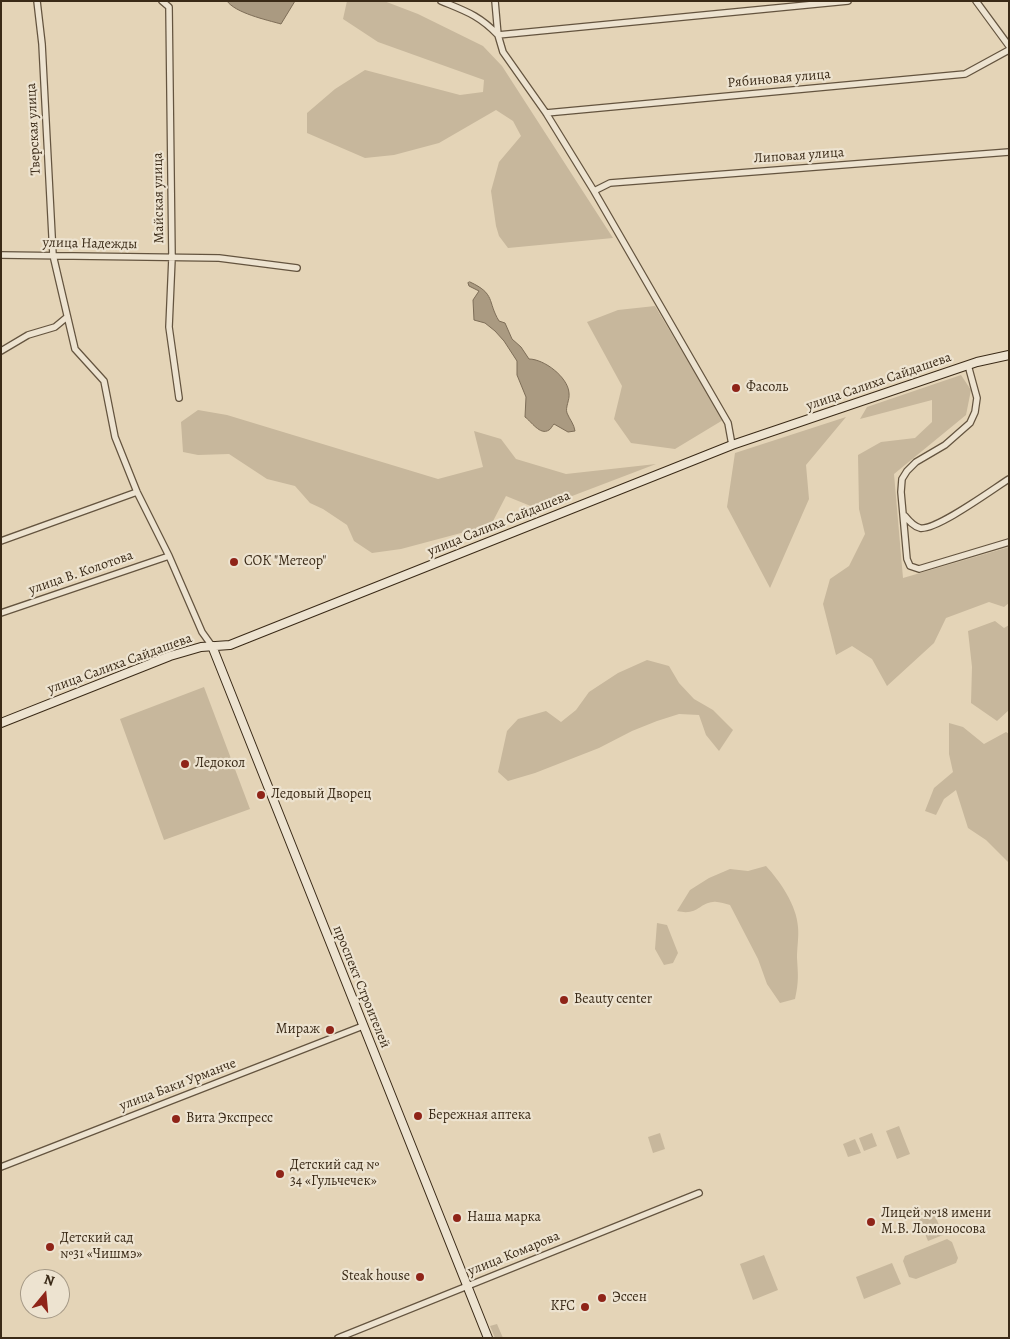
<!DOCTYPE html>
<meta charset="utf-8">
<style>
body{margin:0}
#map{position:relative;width:1010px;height:1339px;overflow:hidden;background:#e4d4b7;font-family:Alegreya,serif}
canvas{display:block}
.frame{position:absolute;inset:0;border:2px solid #3a2a17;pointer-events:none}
.north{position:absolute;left:20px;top:1269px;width:50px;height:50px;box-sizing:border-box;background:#ede3d0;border:1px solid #a59986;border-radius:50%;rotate:17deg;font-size:14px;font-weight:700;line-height:20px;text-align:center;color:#3a2a17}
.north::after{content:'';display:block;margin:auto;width:18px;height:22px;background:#8f2418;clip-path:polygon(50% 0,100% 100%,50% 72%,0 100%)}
</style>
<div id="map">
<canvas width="1010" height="1339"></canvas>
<div class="frame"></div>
<div class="north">N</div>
</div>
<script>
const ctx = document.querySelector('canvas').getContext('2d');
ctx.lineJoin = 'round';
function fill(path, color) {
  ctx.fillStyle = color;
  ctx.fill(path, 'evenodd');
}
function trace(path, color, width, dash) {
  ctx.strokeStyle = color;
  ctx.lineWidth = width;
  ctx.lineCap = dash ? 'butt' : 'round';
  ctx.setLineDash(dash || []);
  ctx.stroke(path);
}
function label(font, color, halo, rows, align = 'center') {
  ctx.font = font + ' Alegreya,serif';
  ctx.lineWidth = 4.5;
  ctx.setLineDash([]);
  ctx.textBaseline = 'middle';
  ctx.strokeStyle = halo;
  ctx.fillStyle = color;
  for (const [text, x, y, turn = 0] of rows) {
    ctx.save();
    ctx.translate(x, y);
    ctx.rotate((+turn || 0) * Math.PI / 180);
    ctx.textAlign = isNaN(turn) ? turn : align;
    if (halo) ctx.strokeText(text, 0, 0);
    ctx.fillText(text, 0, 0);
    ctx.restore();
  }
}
fill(new Path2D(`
 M347,1H384L418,14L483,46L502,66L613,238L508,248L499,236L496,226L491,191L499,162L521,136L513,121L496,110L439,143L394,155L365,158L307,133V113L335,89L365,70L460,95L483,92L484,80L378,42L343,19Z
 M655,306L723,420L675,449L631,443L614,419L622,386L587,322L618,310Z
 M961,375L971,390L966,415L894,474L903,578L1009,547V603L1004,607L989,602L946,618L934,643L887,686L872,659L852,646L836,655L823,604L830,579L849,566L865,534L859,509L858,455L881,442L915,438L932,422V400L860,419L867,407Z
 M198,410L227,415L438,479L483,467L474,431L501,439L516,459L566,474L656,464L538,509L506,496L491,525L401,549L372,553L354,541L347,525L323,509L310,503L295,486L267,479L229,454L198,455L183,452L181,422Z
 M846,417L806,465L809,499L770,588L727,507L735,453Z
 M995,621L1004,628L1009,625V710L997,721L971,703L972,667L968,631Z
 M647,660L669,666L679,683L694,699L713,710L733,730L719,751L706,735L699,715L679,714L657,721L632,731L599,748L535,773L508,781L498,772L507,731L518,719L546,711L561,722L576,710L589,692L618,673Z
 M204,687L250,809L164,840L120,719Z
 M949,723L963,727L984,744L1006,732L1009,734V870V863L986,840L968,828L956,790L944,799L936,815L925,811L934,788L953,772L949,754Z
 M766,866C780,881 797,906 798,927C799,937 797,947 797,958C798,975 799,981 795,999L780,1003L767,984L758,959L730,905C725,904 718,901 713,902C699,903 698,916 677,911L690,890L709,878L730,869L748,871Z
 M657,923L667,925L678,953L673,963L664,965L655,949Z
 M899,1126L910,1154L897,1159L886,1131Z
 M660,1133L665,1149L653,1153L648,1137Z
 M872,1133L877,1146L864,1151L859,1138Z
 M855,1139L861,1153L848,1157L843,1144Z
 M932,1208L943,1235L928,1241L917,1214Z
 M947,1239L952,1242L958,1258L956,1263L916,1279L909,1277L903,1261L905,1256Z
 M764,1255L778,1290L753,1300L740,1264Z
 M892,1263L901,1284L864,1299L856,1277Z
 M497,1324L503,1338H495L490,1326Z`), '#c7b79c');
const water = new Path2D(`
 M227,1H295L281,24C267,20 235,13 227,1Z
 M470,282C496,294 487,301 499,321L505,323L512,339L521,347L529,359C544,359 568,377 569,393C570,400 565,407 567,413C570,420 574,424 575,431L568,432L554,424C552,426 551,429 549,430C540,436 531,421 525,417L526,397L517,375V361L504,341L495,331L485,323L474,320L473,300L479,291L469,286L468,283Z`);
fill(water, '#aa9a81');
trace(water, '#7d6d57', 1);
const street = new Path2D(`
 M37,1L42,44L53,255L75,349L104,381L115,437L137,492L169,556L202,632L212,646
 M162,1L169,7L172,258L169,327L179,398
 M441,1C465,11 479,15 498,35L848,1
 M495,1L498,35L503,52L546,113L594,191L728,423L732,445
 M976,1L1009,46
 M546,113L965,74L1009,50
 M594,191L610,183L1009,152
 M1,255L219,258L297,268
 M1,351L28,335L55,327L67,317
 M968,365L977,398L975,412L970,423L945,445L916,462L907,471L902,479L901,492L907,559L910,566L919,569L1009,542
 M905,516C909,521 913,526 920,528C936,531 993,489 1009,479
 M1,541L137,492
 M1,613L169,556
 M1,1167L363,1026
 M338,1338L699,1193`);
const secondary = new Path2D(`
 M212,646L488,1338
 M1,723L170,656L201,647L230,645L732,445L977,362L1009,355`);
trace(street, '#64543f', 8);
trace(secondary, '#3a2a17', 10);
trace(street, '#ede3d0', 5.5);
trace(secondary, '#ede3d0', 8);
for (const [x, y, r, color] of [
 [736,388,5,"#8f2418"],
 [234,562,5,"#8f2418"],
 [185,764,5,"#8f2418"],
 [261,795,5,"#8f2418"],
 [564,1000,5,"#8f2418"],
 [330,1030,5,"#8f2418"],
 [418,1116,5,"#8f2418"],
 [176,1119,5,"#8f2418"],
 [280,1174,5,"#8f2418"],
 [457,1218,5,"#8f2418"],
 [871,1222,5,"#8f2418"],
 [50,1247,5,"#8f2418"],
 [420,1277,5,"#8f2418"],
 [602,1298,5,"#8f2418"],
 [585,1307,5,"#8f2418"]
]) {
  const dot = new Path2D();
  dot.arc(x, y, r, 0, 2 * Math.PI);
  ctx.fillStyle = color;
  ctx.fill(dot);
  trace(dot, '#ede3d0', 2);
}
label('14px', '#3a2a17', '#ede3d0', [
 ["Рябиновая улица",779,79,-5],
 ["Тверская улица",34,129,-93],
 ["Липовая улица",799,156,-4],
 ["Майская улица",159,198,-91],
 ["улица Надежды",90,244,1],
 ["улица Салиха Сайдашева",879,382,-19],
 ["улица Салиха Сайдашева",499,524,-22],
 ["улица В. Колотова",81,573,-19],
 ["улица Салиха Сайдашева",120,664,-20],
 ["проспект Строителей",361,987,68],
 ["улица Баки Урманче",178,1085,-21],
 ["улица Комарова",514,1254,-22]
]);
label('14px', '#3a2a17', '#ede3d0', [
 ["Фасоль",746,388],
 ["СОК \"Метеор\"",244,562],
 ["Ледокол",195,764],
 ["Ледовый Дворец",271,795],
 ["Beauty center",574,1000],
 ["Мираж",320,1030,"right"],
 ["Бережная аптека",428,1116],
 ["Вита Экспресс",186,1119],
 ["Детский сад №",290,1166],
 ["34 «Гульчечек»",290,1182],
 ["Лицей №18 имени",881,1214],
 ["М.В. Ломоносова",881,1230],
 ["Наша марка",467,1218],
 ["Детский сад",60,1239],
 ["№31 «Чишмэ»",60,1255],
 ["Steak house",410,1277,"right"],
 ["Эссен",612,1298],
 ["KFC",575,1307,"right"]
], 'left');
</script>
